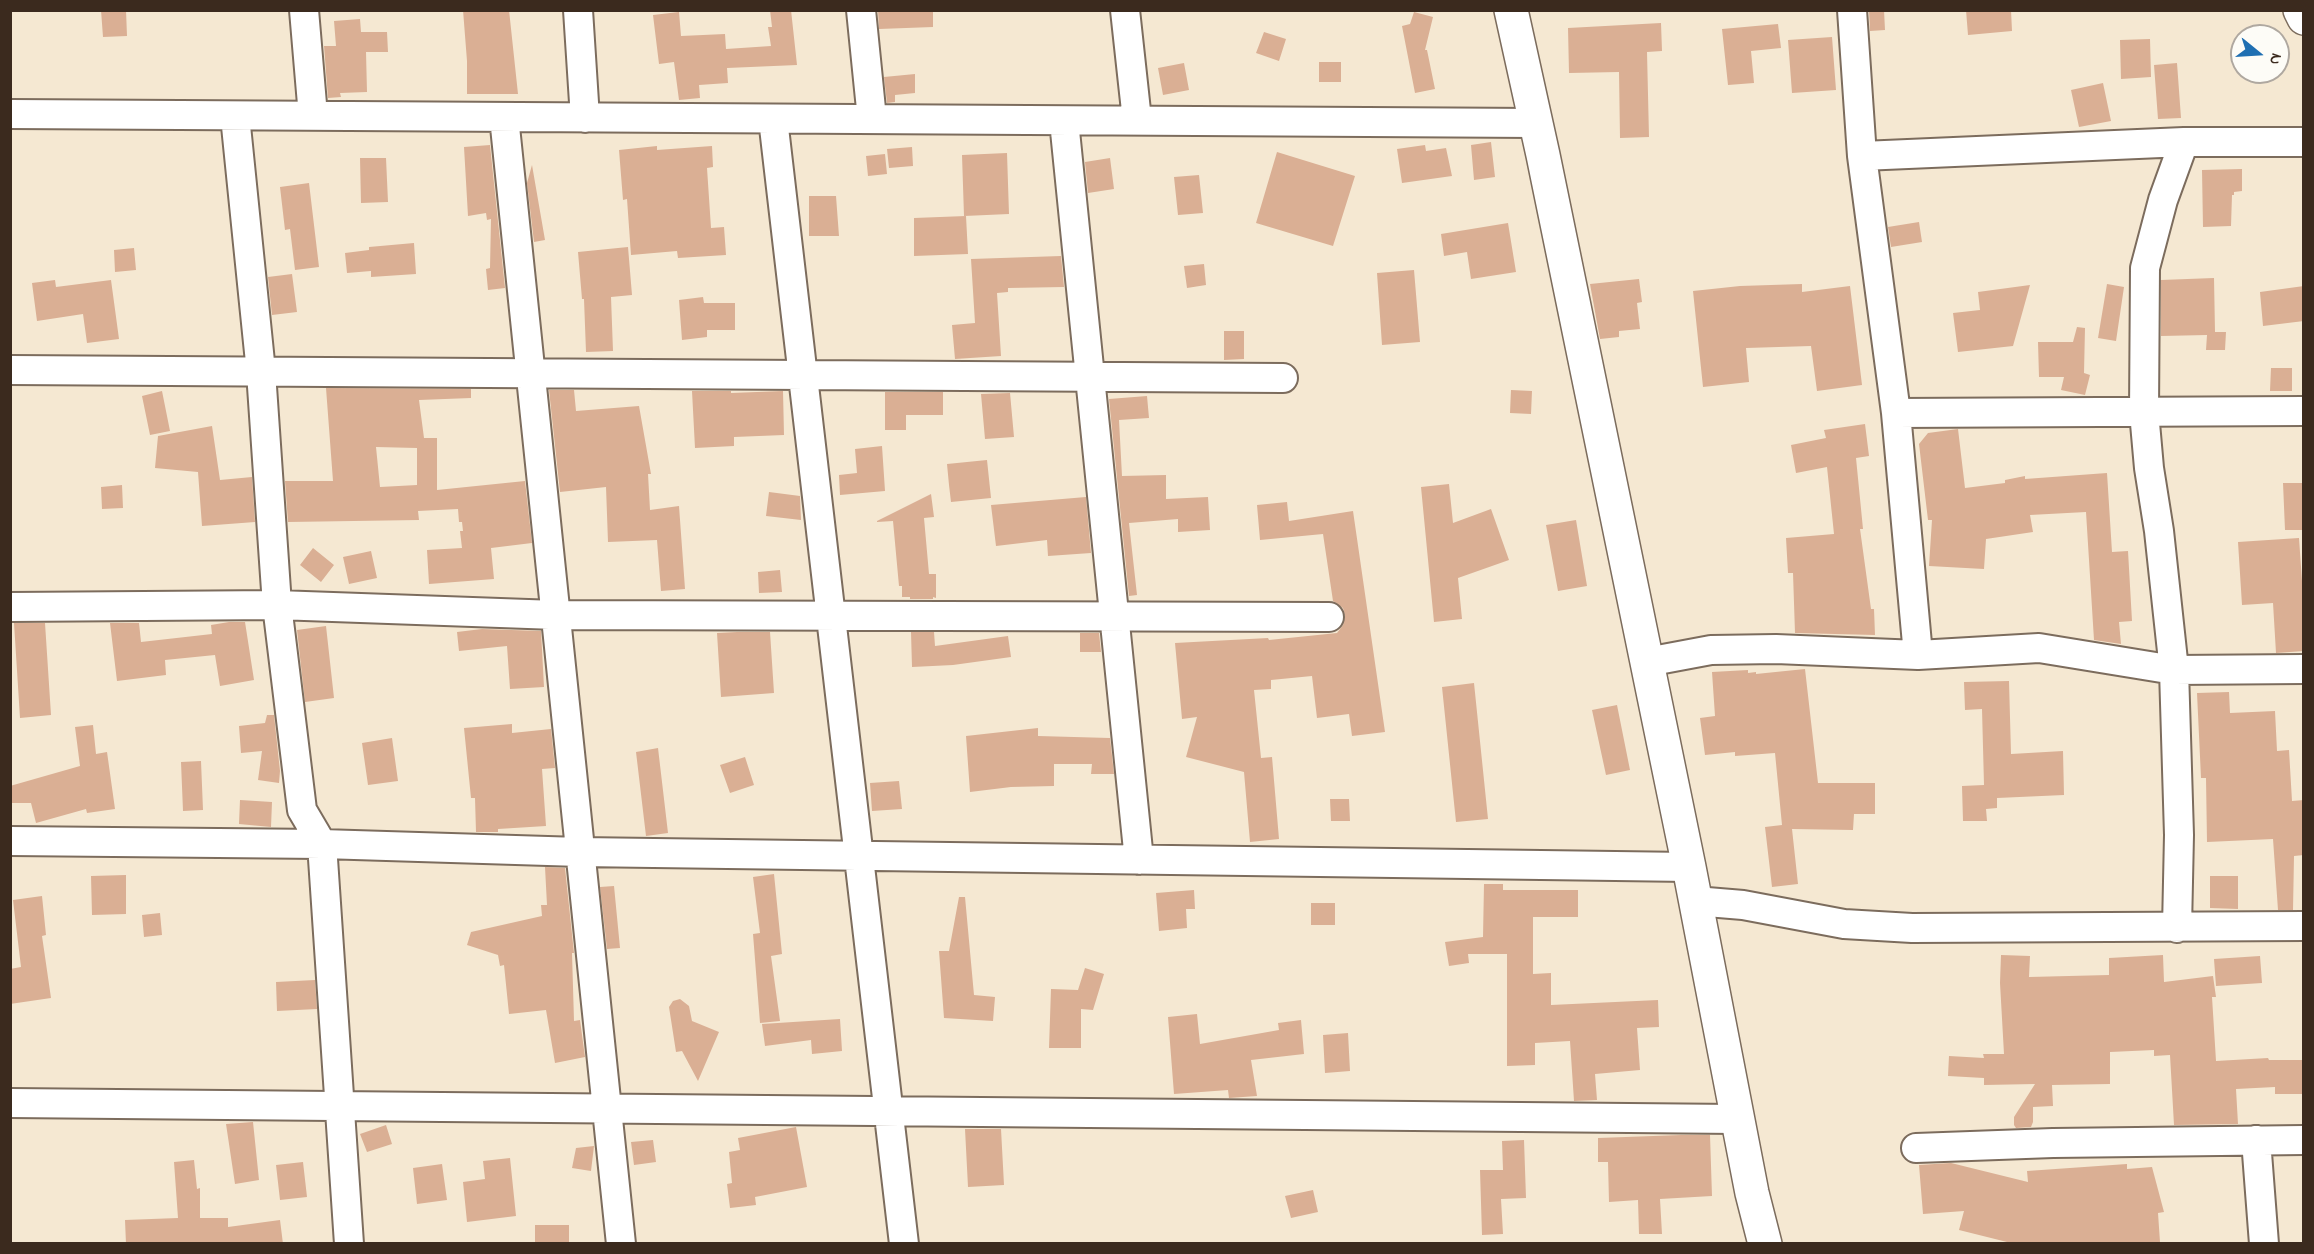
<!DOCTYPE html>
<style>
body{margin:0}
#map{position:relative;width:2314px;height:1254px;overflow:hidden;background:#f5e8d2;font-family:"Indie Flower",sans-serif}
canvas{display:block}
.frame{position:absolute;inset:0;border:12px solid #3b2a1e;pointer-events:none}
.north{position:absolute;left:2230px;top:24px;width:60px;height:60px;box-sizing:border-box;background:#fdfcf7;border:2px solid #afa8a0;border-radius:50%;rotate:108deg;font-size:16px;font-weight:700;line-height:24px;text-align:center;color:#3b2a1e}
.north::after{content:'';display:block;margin:auto;width:21px;height:27px;background:#1f6fb2;clip-path:polygon(50% 0,100% 100%,50% 72%,0 100%)}
</style>
<div id="map">
<canvas width="2314" height="1254"></canvas>
<div class="frame"></div>
<div class="north">N</div>
</div>
<script>
const ctx = document.querySelector('canvas').getContext('2d');
ctx.lineJoin = 'round';
function fill(path, color) {
  ctx.fillStyle = color;
  ctx.fill(path, 'evenodd');
}
function trace(path, color, width, dash) {
  ctx.strokeStyle = color;
  ctx.lineWidth = width;
  ctx.lineCap = dash ? 'butt' : 'round';
  ctx.setLineDash(dash || []);
  ctx.stroke(path);
}
fill(new Path2D(`
 M101,10H126L127,36L103,37Z
 M463,10H509L518,94H467V61Z
 M770,10H791L797,65L727,68L728,83L699,85L700,98L679,100L674,62L659,64L653,15L679,12L681,36L725,34L726,49L771,46L768,27H772Z
 M878,10H933V27L879,29Z
 M1869,10H1884L1885,30L1870,31Z
 M1966,10H2011L2012,31L1968,35Z
 M1414,12L1433,17L1425,50H1427L1435,89L1415,93L1402,26L1410,24Z
 M360,19L361,32H387L388,52H366L367,92L340,93L341,97L328,98L324,46H336L334,21Z
 M1661,23L1662,51L1647,52L1649,137L1620,138L1619,72L1569,73L1568,28Z
 M1778,24L1781,48L1751,51L1754,83L1728,85L1722,29Z
 M1264,32L1286,39L1279,61L1256,53Z
 M1832,37L1836,90L1792,93L1788,40Z
 M2150,39L2151,77L2121,79L2120,40Z
 M1319,62H1341V82H1319Z
 M1184,63L1189,90L1163,95L1158,68Z
 M2177,63L2181,118L2158,119L2154,65Z
 M915,74V93L895,95V102L887,103L884,77Z
 M2103,83L2111,121L2079,127L2071,90Z
 M1491,142L1495,177L1474,180L1471,145Z
 M490,145L505,288L488,290L486,269L490,268L491,219L487,220L486,213L468,216L464,147Z
 M1425,145L1426,151L1446,148L1452,176L1402,183L1397,149Z
 M657,146V150L712,146L713,167L707,168L711,228L724,227L726,255L678,258L677,251L631,255L627,199L623,200L619,150Z
 M912,147L913,166L889,168L887,149Z
 M1277,152L1355,176L1333,246L1256,223Z
 M1007,153L1009,214L964,216L962,155Z
 M885,154L887,174L868,176L866,156Z
 M360,158H386L388,202L361,203Z
 M1110,158L1114,189L1088,193L1085,162Z
 M532,165L545,240L534,242L527,183Z
 M2242,169V191L2234,192V195H2232L2231,226L2203,227L2202,170Z
 M1199,175L1203,213L1178,215L1174,177Z
 M309,183L319,267L295,270L290,229L285,230L280,187Z
 M809,196H836L839,236H809Z
 M966,216L968,254L914,256V218Z
 M1919,222L1922,242L1891,247L1888,227Z
 M1508,223L1516,272L1471,279L1467,252L1444,256L1441,234Z
 M414,243L416,274L371,277V271L347,273L345,253L369,250V247Z
 M628,247L632,295L611,297L613,351L586,352L584,299H582L578,252Z
 M134,248L136,270L115,272L114,250Z
 M1061,256L1064,287L1008,288V292L997,293L1001,356L955,359L952,325L975,323L971,259Z
 M1204,264L1206,285L1187,288L1184,266Z
 M1414,270L1420,342L1382,345L1377,273Z
 M292,274L297,312L272,315L268,277Z
 M2214,278L2215,332H2226L2225,350H2206L2207,335L2161,336V280Z
 M1639,279L1642,302L1637,303L1640,329L1619,331V337L1600,339L1590,284Z
 M55,280L56,287L111,280L119,339L87,343L83,314L37,321L32,283Z
 M1802,284V292L1850,286L1862,385L1817,391L1811,346L1746,348L1749,382L1703,387L1693,291L1740,286Z
 M2107,284L2124,287L2116,341L2098,338Z
 M2030,285L2013,346L1958,352L1953,313L1980,310L1978,292Z
 M2304,286V321L2263,326L2260,292Z
 M703,297L704,303H735V330H707V337L682,340L679,300Z
 M2077,327L2085,328L2084,373L2090,375L2085,395L2061,390L2064,377H2039L2038,342H2073Z
 M1224,331H1244V359L1224,360Z
 M2271,368H2292V391H2270Z
 M326,388L471,389V398L419,400L424,438H437V490L525,481L532,543L491,548L494,579L429,584L427,550L462,548L460,531H463L462,522H459L458,509L418,511L419,520L288,522L285,481H333ZM376,447L417,448V485L380,487Z
 M549,390H574L576,411L639,406L651,474H648L650,510L679,506L685,589L661,591L657,540L608,542L606,487L560,492Z
 M1511,390L1532,391L1531,414L1510,413Z
 M162,391L170,431L150,435L142,396Z
 M692,391H731V393L783,391L784,435L734,437V446L695,448Z
 M885,392H943V415H906V430H885Z
 M1010,393L1014,437L985,439L981,394Z
 M1147,396L1149,418L1119,420L1122,476L1166,475V499L1208,497L1210,530L1178,532V519L1129,523L1137,595L1129,596L1109,399Z
 M1865,424L1869,456L1856,458L1863,529H1860L1871,609H1874L1875,635L1795,633L1793,573H1788L1786,538L1834,534L1827,467L1796,473L1791,445L1826,438L1824,430Z
 M212,426L220,480L252,477L255,522L202,526L198,472L155,468L158,436Z
 M1958,429L1965,488L2005,483V480L2025,476V479L2107,473L2112,552L2128,551L2132,621L2119,622L2121,644L2094,640L2086,512L2030,515L2033,532L1986,539L1984,569L1929,566L1932,520H1928L1919,444L1928,433Z
 M882,446L885,491L840,495L839,475L857,473L855,449Z
 M987,460L991,498L951,502L949,485L951,484L949,485L947,464Z
 M2283,483H2304V530H2285Z
 M1449,484L1453,523L1491,509L1509,560L1458,578L1462,619L1434,622L1421,487Z
 M122,485L123,508L102,509L101,487Z
 M769,492L800,496L801,520L766,516Z
 M931,494L934,517L924,518L929,574H936V598L933,597V599H910V597H902V586H899L893,521L877,522V521Z
 M1086,497L1091,553L1048,556L1047,540L996,546L991,505Z
 M1287,502L1289,521L1353,511L1385,732L1352,736L1349,714L1317,718L1312,676L1271,680V689L1254,690L1261,758L1272,757L1279,839L1250,842L1244,772L1186,757L1197,717L1182,719L1175,643L1268,638L1269,640L1337,633L1343,625L1345,616L1343,608L1333,601L1323,534L1260,540L1257,505Z
 M1576,520L1587,586L1558,591L1546,525Z
 M2299,538L2304,610V651L2276,653L2273,603L2242,605L2238,542Z
 M313,548L334,565L321,582L300,565Z
 M371,551L377,578L349,584L343,557Z
 M780,570L782,592L759,593L758,572Z
 M229,622H245L254,680L220,686L215,655L165,660L166,675L117,681L110,623H139L141,642L212,634L211,625Z
 M14,623H45L51,715L20,718Z
 M326,626L334,698L305,702L297,630Z
 M482,629L541,631L544,687L510,689L507,646L459,651L457,632Z
 M737,632H770L774,693L721,697L717,633Z
 M911,632H934L935,646L1008,636L1011,657L953,665L912,667Z
 M1080,633H1099L1101,652H1080Z
 M1805,669L1818,783H1875V814H1854L1853,830L1792,829L1798,884L1772,887L1765,827L1782,825L1775,753L1735,756V752L1705,755L1700,718L1715,716L1712,672L1748,670V673L1756,672V674Z
 M2009,681L2011,754L2063,751L2064,795L1997,798V808L1986,809L1987,821H1963L1962,786L1984,785L1982,709L1965,710L1964,682Z
 M1474,683L1488,819L1456,822L1442,687Z
 M2229,692L2230,713L2275,711L2277,751L2289,750L2292,801L2304,800V855L2294,856L2293,910H2278L2273,839L2207,842L2206,778H2201L2197,693Z
 M1617,705L1630,770L1606,775L1592,710Z
 M267,715H274L280,771L279,783L258,780L262,751L241,753L239,726L265,723Z
 M512,724V733L551,729L555,768L542,769L546,826L498,829V832H476L475,798H471L464,728Z
 M93,725L96,754L107,752L115,809L87,813L86,809L36,823L31,803H10V786L80,766L75,727Z
 M1038,728V736L1110,738L1114,774H1091L1092,764H1054V786L1011,787L970,792L966,736Z
 M392,738L398,781L368,785L362,743Z
 M658,748L668,833L646,836L636,752Z
 M745,757L754,785L730,793L720,765Z
 M201,761L203,810L183,811L181,762Z
 M899,781L902,809L872,811L870,783Z
 M1330,799H1349L1350,821H1331Z
 M240,800L272,802L271,827L239,824Z
 M545,867L565,868L574,953H572L574,1021L580,1020L585,1057L555,1063L546,1010L509,1014L504,965L500,966L498,955L467,945L471,932L542,916L541,905H547Z
 M774,874L782,954L771,956L780,1021L760,1023L753,934L760,933L753,877Z
 M126,875V914L92,915L91,876Z
 M2210,876H2238V909L2210,908Z
 M1484,884H1503V890H1578V917H1533V974L1551,973V1005L1658,1000L1659,1027L1637,1028L1640,1070L1595,1074L1597,1100L1574,1101L1570,1041L1535,1043V1065L1507,1066V954H1468L1469,963L1449,966L1445,942L1483,937Z
 M614,886L620,948L607,949L600,887Z
 M1194,890L1195,909H1186L1187,928L1159,931L1156,893Z
 M42,896L46,935L42,936L51,998L10,1004V969L21,967L13,900Z
 M959,897H965L974,995L995,997L993,1021L944,1018L939,951H949Z
 M1311,903H1335V925H1311Z
 M160,913L162,935L144,937L142,915Z
 M2001,955L2030,956L2029,977L2109,975V958L2163,955L2164,982L2213,976L2216,997H2212L2216,1061L2268,1058L2269,1060H2304V1094H2275V1087L2236,1089L2238,1124L2174,1125L2170,1055L2154,1056V1050L2110,1052V1084L2052,1085L2053,1106L2033,1107V1122L2031,1127L2016,1128L2014,1125V1117L2035,1084L1984,1085V1078L1948,1076L1949,1056L1984,1058L1983,1054H2004L2000,983Z
 M2260,956L2262,983L2216,986L2214,959Z
 M1085,968L1104,974L1093,1010L1081,1009V1048H1049L1051,989L1078,990Z
 M315,980L317,1009L277,1011L276,982Z
 M680,999L689,1006L692,1021L719,1032L698,1081L682,1051L676,1052L669,1007L673,1001Z
 M1197,1014L1200,1044L1279,1030L1278,1023L1301,1020L1304,1054L1251,1060L1257,1096L1229,1098L1228,1090L1174,1094L1168,1017Z
 M840,1019L842,1051L812,1054L811,1040L765,1046L762,1024Z
 M1348,1033L1350,1071L1325,1073L1323,1035Z
 M253,1122L259,1180L235,1184L226,1124Z
 M386,1125L392,1144L367,1152L360,1134Z
 M796,1127L807,1187L755,1197L756,1205L730,1208L727,1184L732,1183L729,1152L740,1150L738,1138Z
 M965,1129H1001L1004,1185L968,1187Z
 M1681,1135H1710L1712,1196L1660,1199L1662,1234H1639L1638,1200L1609,1202L1608,1162H1598V1138Z
 M653,1140L656,1162L634,1165L631,1142Z
 M1524,1140L1526,1198L1501,1199L1503,1234L1482,1235L1480,1170H1503L1502,1141Z
 M594,1146L591,1171L572,1168L576,1148Z
 M510,1158L516,1216L467,1222L463,1182L485,1179L483,1161Z
 M194,1160L197,1189L200,1188V1218H228V1227L280,1220L283,1244H126L125,1220L178,1218L174,1162Z
 M303,1162L307,1197L280,1200L276,1165Z
 M1951,1163L2028,1182L2027,1171L2127,1164V1169L2152,1167L2164,1212L2158,1213L2160,1242L2015,1244L1959,1230L1964,1211L1923,1214L1919,1165Z
 M442,1164L447,1200L417,1204L413,1168Z
 M1313,1190L1318,1212L1291,1218L1285,1196Z
 M535,1225H569V1244H535Z`), '#daaf94');
const minor = new Path2D(`
 M304,10L313,116
 M578,10L585,118
 M861,10L872,119
 M1125,10L1137,120
 M1852,10L1862,156L1896,413L1918,655
 M10,114L1536,123
 M235,116L261,372L277,605L302,810L322,844L349,1244
 M504,117L621,1244
 M773,119L904,1244
 M1064,121L1139,860
 M1862,156L2184,142H2304
 M10,370L1283,378
 M1896,413L2304,411
 M10,607L277,605L556,615L1329,617
 M1647,662L1711,650L1776,649L1918,655L2039,648L2174,670L2304,669
 M10,841L322,844L580,852L1689,867
 M1695,901L1743,905L1844,924L1912,928L2304,926
 M2177,928L2179,835L2174,670L2159,531L2149,468L2144,412L2145,268L2163,200L2184,142
 M10,1103L1737,1119
 M2256,1140L2264,1244
 M1916,1148L2053,1143L2304,1140`);
const major = new Path2D(`
 M1511,10L1543,155L1689,867L1752,1193L1765,1244
 M2300,10L2304,18`);
trace(minor, '#7c6c5d', 32);
trace(major, '#7c6c5d', 36);
trace(minor, '#fff', 28);
trace(major, '#fff', 33);
</script>
